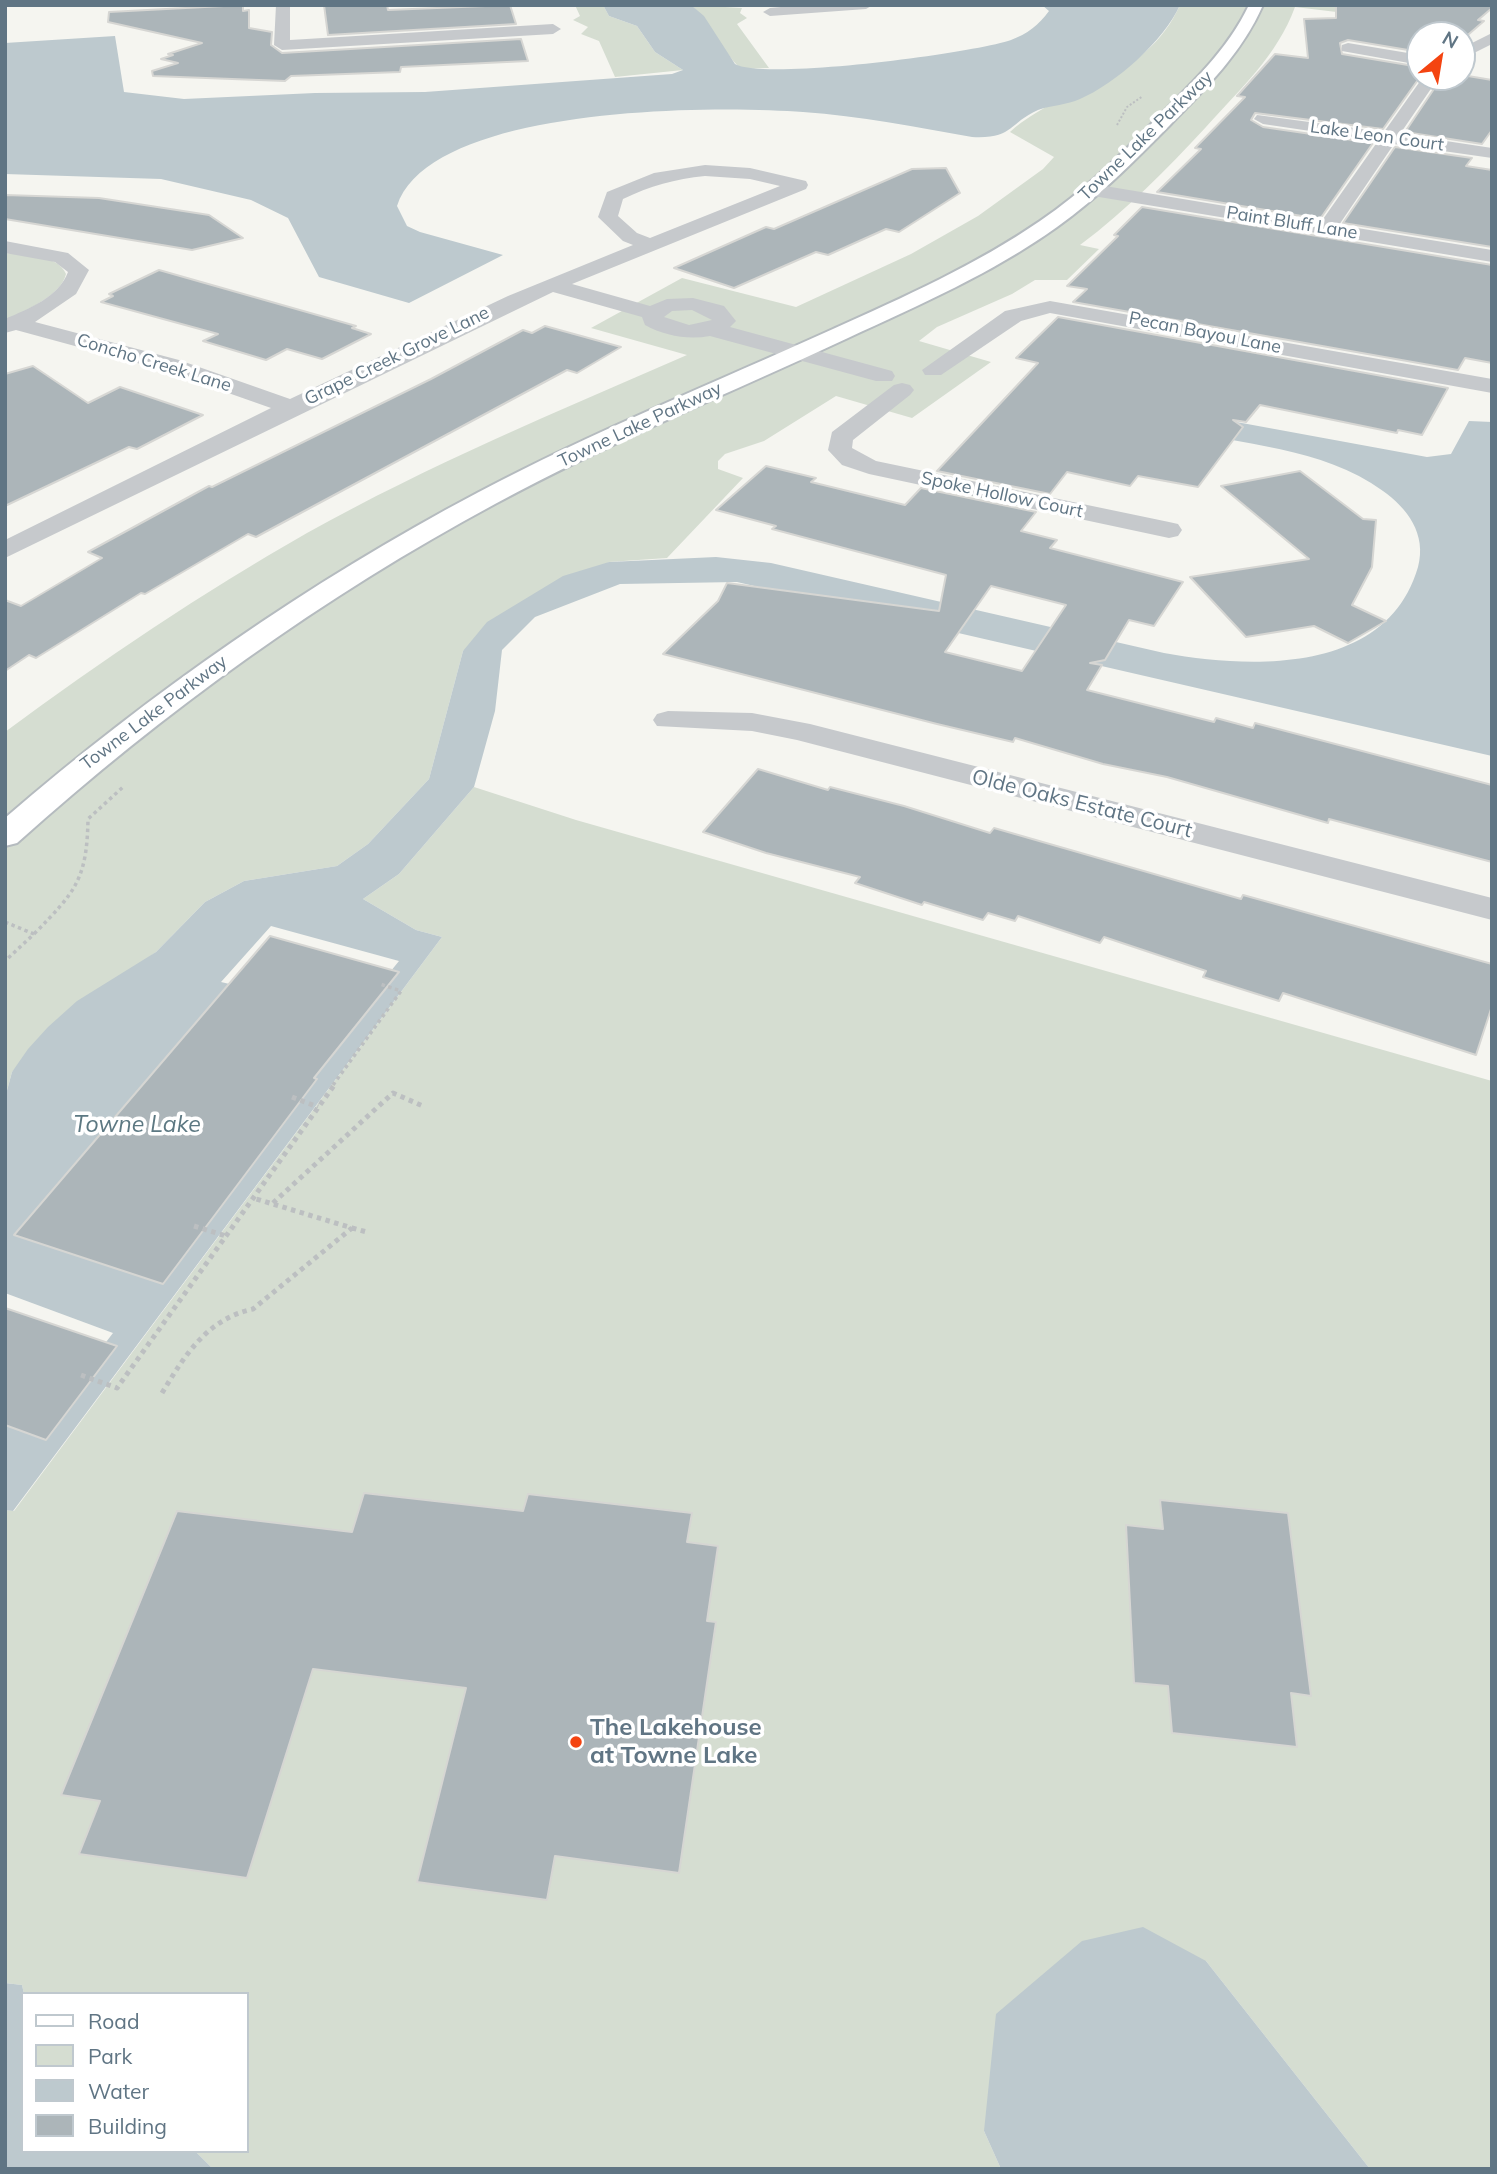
<!DOCTYPE html>
<style>
body{margin:0}
#map{position:relative;width:1497px;height:2174px;overflow:hidden;background:#f5f5f0;font-family:Mulish,sans-serif}
canvas{display:block}
.frame{position:absolute;inset:0;border:7px solid #607584;pointer-events:none}
.legend{position:absolute;left:21px;top:1992px;width:228px;height:161px;box-sizing:border-box;background:#fff;border:2px solid #bfc8ce;margin:0;padding:9px 12px;list-style:none;font-size:21px;color:#607584}
.legend li{display:flex;align-items:center;gap:14px;height:35px}
.legend b{width:35px;border:2px solid #bfc8ce}
.north{position:absolute;left:1406px;top:21px;width:70px;height:70px;box-sizing:border-box;background:#fff;border:2px solid #bfc8ce;border-radius:50%;rotate:30deg;font-size:19px;font-weight:700;line-height:28px;text-align:center;color:#607584}
.north::after{content:'';display:block;margin:auto;width:24px;height:32px;background:#f44411;clip-path:polygon(50% 0,100% 100%,50% 72%,0 100%)}
</style>
<div id="map">
<canvas width="1497" height="2174"></canvas>
<div class="frame"></div>
<ul class="legend">
<li><b style="height:9px;background:#fff"></b>Road</li>
<li><b style="height:19px;background:#d5ddd1"></b>Park</li>
<li><b style="height:19px;background:#bdc9ce"></b>Water</li>
<li><b style="height:19px;background:#acb5b9"></b>Building</li>
</ul>
<div class="north">N</div>
</div>
<script>
const ctx = document.querySelector('canvas').getContext('2d');
ctx.lineJoin = 'round';
function fill(path, color) {
  ctx.fillStyle = color;
  ctx.fill(path, 'evenodd');
}
function trace(path, color, width, dash) {
  ctx.strokeStyle = color;
  ctx.lineWidth = width;
  ctx.lineCap = dash ? 'butt' : 'round';
  ctx.setLineDash(dash || []);
  ctx.stroke(path);
}
function label(font, color, halo, rows, align = 'center') {
  ctx.font = font + ' Mulish,sans-serif';
  ctx.lineWidth = 7;
  ctx.setLineDash([]);
  ctx.textBaseline = 'middle';
  ctx.strokeStyle = halo;
  ctx.fillStyle = color;
  for (const [text, x, y, turn = 0] of rows) {
    ctx.save();
    ctx.translate(x, y);
    ctx.rotate((+turn || 0) * Math.PI / 180);
    ctx.textAlign = isNaN(turn) ? turn : align;
    if (halo) ctx.strokeText(text, 0, 0);
    ctx.fillText(text, 0, 0);
    ctx.restore();
  }
}
fill(new Path2D(`
 M575,5H603L609,16L637,26L655,52L683,70L615,77L599,41L581,34L588,27L573,20L580,16Z
 M691,5L742,8L740,13L747,18L737,24L769,68C760,68 749,70 740,67C731,63 706,18 691,5Z
 M1180,5H1403L1378,17L1295,7C1277,56 1240,89 1206,127C1166,170 1127,210 1080,245L1099,249L1067,280H1035L1012,294L937,327L919,341L991,362L912,418L836,396L764,441L725,454L718,461V469L743,478L667,558L609,562L463,651L429,779L368,844L337,866L244,881L205,902L156,952L123,976L12,1072L5,1098V732C102,660 202,593 307,533C429,465 558,411 687,355L591,328L682,278L796,307L911,254L978,216L1043,169L1054,157L1010,132C1065,83 1145,83 1180,5Z
 M5,253C23,255 58,254 66,274C61,296 24,311 5,321Z
 M474,787L576,820L1492,1081V2169H1370L1206,1961L984,2131L1001,2169H213L195,2151H247V1994H24L22,1985L5,1983V1510L14,1511L442,937L416,930L363,899L399,874Z`), '#d5ddd1');
fill(new Path2D(`
 M603,5H691L704,16L735,64C764,81 974,53 1011,40C1027,34 1039,25 1049,11L1042,5H1180C1164,41 1115,84 1080,99C1067,105 1052,105 1038,110C1007,124 1014,139 972,137C916,127 860,116 803,112C714,105 430,105 397,206L407,226L420,232L503,255L409,303L319,277L288,218L251,200L161,179L5,174V43L115,36L124,92L184,99L315,93L425,92L672,74L683,70L655,52L637,26L609,16Z
 M1024,383L1427,457L1451,454L1469,421L1492,422V756L737,582L620,584L535,617L502,650L495,711L474,787L399,874L363,899L416,930L442,937L13,1511L5,1510V1098L12,1072L28,1049L48,1027L77,1001L156,952L205,902L244,881L337,866L368,844L429,779L463,651L487,622L563,576L609,562L716,557L771,563L1164,653C1253,669 1387,674 1418,567C1427,534 1407,508 1383,491C1321,446 1242,446 1171,427C1122,414 1073,398 1024,383Z
 M1143,1927L1206,1961L1370,2169H1001L984,2131L996,2014L1082,1941Z
 M5,1983L22,1985L24,1994L23,2151H195L213,2169H5Z`), '#bdc9ce');
fill(new Path2D(`
 M271,926L399,961L356,1014L221,982Z
 M5,1293L113,1333L81,1375L5,1407Z`), '#f5f5f0');
const building = new Path2D(`
 M243,5V11L249,10V28L272,32L271,45L282,53L521,39L528,61L401,67L400,72L291,76L285,81L153,76L152,71L178,63L161,59L173,55L168,54L202,43L108,22L109,12Z
 M324,5H387L388,10L510,5L516,24L328,35Z
 M1336,5H1492V8L1478,20L1484,21L1462,40V35H1420V52L1348,40L1340,43L1342,54L1420,67V77L1383,129L1255,113L1251,120L1263,127L1373,143L1320,219L1157,192L1201,149L1195,148L1245,97L1237,96L1275,54L1308,58L1304,19L1336,18Z
 M1462,75L1492,80V130L1482,144L1405,132L1442,77Z
 M1395,147L1472,158L1466,166L1492,170V247L1343,223Z
 M946,168L960,193L899,232L886,229L828,255L816,252L734,288L674,268L766,227L774,229L912,169Z
 M5,195L99,198L209,215L243,238L192,250L5,219Z
 M1142,207L1492,265V363L1465,358L1458,370L1073,302L1087,289L1067,286L1118,236L1114,235Z
 M159,270L356,326L352,328L371,334L322,359L287,349L266,360L203,341L218,334L101,302L113,296L109,294Z
 M1058,317L1448,388L1422,435L1398,430L1397,433L1260,405L1246,422L1233,420L1243,427L1198,487L1138,476L1130,486L1067,472L1050,494L937,471L1038,363L1016,358Z
 M545,326L621,347L577,373L567,370L256,537L248,534L145,594L141,593L36,658L29,655L5,671V600L21,606L102,558L88,552L209,486L212,487L431,379L523,330L532,333Z
 M33,366L88,403L120,387L203,415L137,449L129,447L5,506V374Z
 M766,466L816,478L811,482L905,505L921,488L1036,512L1021,531L1057,540L1050,548L1183,582L1154,626L1129,620L1105,660L1090,663L1102,665L1087,690L1214,722L1216,718L1253,728L1255,723L1492,785V862L1329,819L1328,823L1167,777L1103,764L1015,738L1013,742L937,724L663,654L718,601L727,583L939,611L946,575L772,529L776,526L716,510ZM991,586L1066,605L1022,671L945,652Z
 M1300,471L1363,519L1376,520L1372,567L1352,605L1386,621L1348,643L1314,626L1246,637L1190,577L1309,559L1221,486Z
 M758,769L828,790L830,787L904,806L990,833L994,828L1241,899L1243,895L1492,964V1006L1476,1055L1283,993L1279,1001L1203,977L1206,971L1104,937L1100,943L1018,916L1015,921L988,913L983,920L924,902L922,905L855,883L860,877L766,853L703,832Z
 M270,936L399,972L314,1078L317,1079L163,1284L14,1235Z
 M5,1308L117,1346L46,1440L5,1425Z
 M364,1493L523,1511L528,1494L692,1513L687,1542L718,1546L707,1621L716,1622L679,1873L555,1856L547,1900L417,1882L466,1688L313,1669L247,1878L79,1854L100,1801L61,1795L177,1511L352,1532Z
 M1160,1500L1288,1513L1311,1696L1291,1693L1297,1747L1172,1733L1168,1686L1134,1683L1126,1525L1163,1529Z`);
fill(building, '#acb5b9');
trace(building, '#d6d6d3', 2);
const secondary = new Path2D(`
 M1249,5H1263C1242,53 1206,88 1170,125C1134,161 1099,197 1057,227C993,273 919,305 848,338C730,393 610,442 495,504C322,597 163,712 17,843L5,846V818C150,693 307,583 477,493C592,432 714,383 833,329C904,297 976,265 1040,221C1084,191 1122,154 1159,116C1193,82 1228,49 1249,5Z`);
trace(secondary, '#b5bbbf', 4);
trace(new Path2D(`
 M1117,125L1127,107L1143,96`), '#bcbfc1', 2, [2, 2]);
trace(new Path2D(`
 M5,922L34,934L5,961
 M34,934C75,892 87,880 88,819L123,787
 M333,1085L401,991L380,984`), '#bcbfc1', 3.5, [3.5, 3.5]);
trace(new Path2D(`
 M292,1097L318,1107
 M273,1203L393,1093L423,1106
 M194,1226L226,1236
 M352,1228L367,1232
 M81,1375L117,1388L335,1084
 M162,1393C185,1355 207,1319 253,1309L352,1228L253,1198`), '#bcbfc1', 5, [4.5, 4.5]);
fill(new Path2D(`
 M276,5H290V40L553,24L561,29L553,34L282,50L274,45Z
 M802,5H873L866,9L770,16L763,12L770,8Z
 M1492,33V44L1462,59V48Z
 M1348,43L1420,55V65L1342,51V45Z
 M1423,77H1439L1400,134L1492,148V158L1394,144L1339,225L1492,250V262L1093,196L1084,190L1093,184L1321,222L1378,141L1263,124L1254,119L1257,115L1384,132Z
 M705,165L750,168L806,181L808,185L806,189L572,284L650,306L667,299L693,298L724,306L736,321L730,327L892,371L895,376L892,381H876L710,336C688,340 665,336 645,325L642,317L553,292L5,558V540L271,408L163,370L16,330L5,333V319C28,309 59,297 68,272L55,262L5,253V241L68,253L89,270L76,294L35,322L179,360L290,399L508,296L633,245L623,241L598,217L607,192L654,173ZM705,176L750,179L780,186L650,238L637,233L618,216L623,199C650,186 675,179 705,176ZM692,310L712,320L689,325L664,317L672,311Z
 M1050,301L1492,379V393L1050,313L1021,321L941,375H925L922,370L1005,311Z
 M902,383L910,385L914,390L910,395L853,440L852,448L876,461L1169,522L1178,524L1182,530L1178,536L1169,538L869,474L842,465L828,450L832,432L894,385Z
 M668,711L752,713L810,724L1492,898V920L797,740L752,731L657,726L653,720L657,714Z`), '#c6c9cc');
fill(secondary, '#fff');
for (const [x, y, r, color] of [
 [576,1742,7,"#f44411"]
]) {
  const dot = new Path2D();
  dot.arc(x, y, r, 0, 2 * Math.PI);
  ctx.fillStyle = color;
  ctx.fill(dot);
  trace(dot, '#fff', 2.5);
}
label('18px', '#607584', '#fff', [
 ["Towne Lake Parkway",1146,136,-44],
 ["Lake Leon Court",1377,136,8],
 ["Paint Bluff Lane",1292,223,9],
 ["Pecan Bayou Lane",1205,333,11],
 ["Grape Creek Grove Lane",397,356,-26],
 ["Concho Creek Lane",154,363,17],
 ["Towne Lake Parkway",640,425,-25],
 ["Spoke Hollow Court",1002,495,12],
 ["Towne Lake Parkway",154,713,-37]
]);
label('21px', '#607584', '#fff', [
 ["Olde Oaks Estate Court",1082,804,14]
]);
label('italic 23px', '#5c7882', '#fff', [
 ["Towne Lake",137,1125]
]);
label('bold 24px', '#607584', '#fff', [
 ["The Lakehouse",590,1728],
 ["at Towne Lake",590,1756]
], 'left');
</script>
